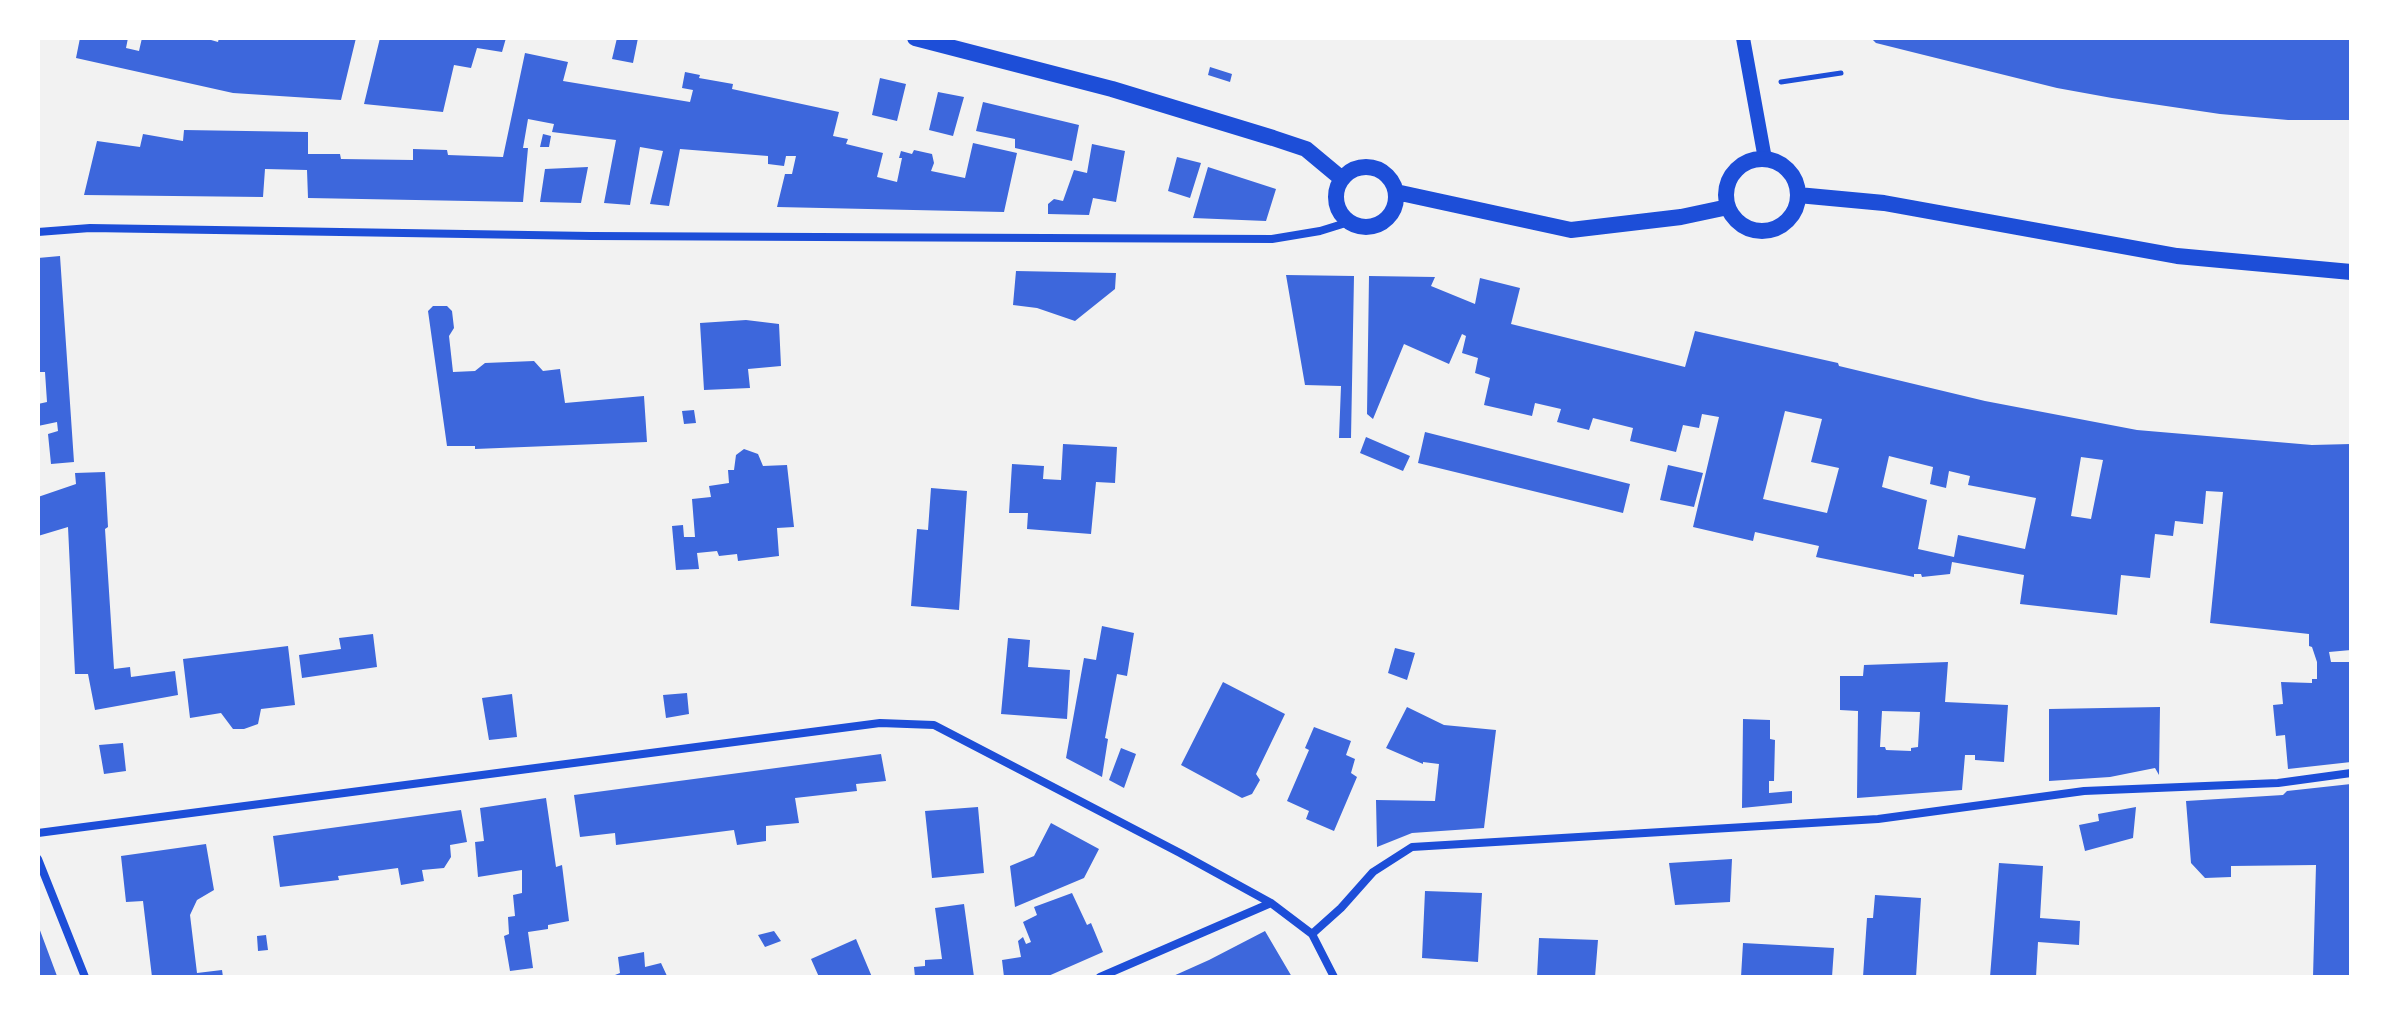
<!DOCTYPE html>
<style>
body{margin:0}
#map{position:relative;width:2389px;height:1015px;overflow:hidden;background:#f2f2f2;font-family:Raleway,sans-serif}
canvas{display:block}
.frame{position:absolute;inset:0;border:40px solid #fff;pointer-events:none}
</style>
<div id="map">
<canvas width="2389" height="1015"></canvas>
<div class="frame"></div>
</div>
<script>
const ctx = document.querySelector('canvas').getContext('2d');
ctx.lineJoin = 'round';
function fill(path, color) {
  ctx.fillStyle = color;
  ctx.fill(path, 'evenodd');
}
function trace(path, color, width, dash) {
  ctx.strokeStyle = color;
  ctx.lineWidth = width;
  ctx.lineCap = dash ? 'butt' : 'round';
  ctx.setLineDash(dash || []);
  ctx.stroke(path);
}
fill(new Path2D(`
 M80,38H128L126,48L139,51L142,38H204L218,42L219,38H356L341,100L233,93L76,58Z
 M380,38H506L502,52L477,48L471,68L454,65L443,112L364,104Z
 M617,38H638L633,63L612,59Z
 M1871,38H2351V120H2288L2220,114L2112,98L2057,88L1920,54L1876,43Z
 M525,53L568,62L563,81L690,102L693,90L682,88L685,72L700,75L699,78L733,84L732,89L839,112L833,136L848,139L846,144L883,153L877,177L897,182L902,158H899L901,151L912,154L914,150L932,154L934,163L931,171L965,178L973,143L1017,153L1004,212L777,207L785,174H792L796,156H786L784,166L768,164V156L680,149L669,206L650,204L663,151L640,147L630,205L604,203L616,140L552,132L554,124L528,119L523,148H528L523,202L308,198L307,170L265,169L263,197L84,195L97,141L140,147L143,134L183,141L184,130L308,132V154H340L341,159L413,160V149L447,150L448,155L503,157Z
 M1210,67L1232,74L1230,82L1208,75Z
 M880,78L906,84L897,121L872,115Z
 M938,92L964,97L953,136L929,130Z
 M983,102L1079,125L1072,161L1015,148V139L976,131Z
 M543,134L551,136L549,147H540Z
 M1092,144L1125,151L1116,202L1093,198L1089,215L1048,214V204L1054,199L1063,201L1074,170L1087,173Z
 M1177,157L1201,163L1190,198L1168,191Z
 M588,167L581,203L540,202L545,169Z
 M1208,167L1276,189L1266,221L1193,218Z
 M60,256L74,462L51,464L48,434L58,431L57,422L38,426V404L47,402L45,372H38V258Z
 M1016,271L1116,273L1115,289L1075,321L1037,308L1013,305Z
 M1286,275L1354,276L1351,438H1339L1341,386L1305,385Z
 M1369,276L1435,277L1431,286L1475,304L1480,278L1520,288L1511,324L1685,367L1695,331L1838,363L1839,366L1985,401L2137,430L2312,445L2351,444V650L2329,652L2331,662H2351V762L2288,769L2285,735L2276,736L2273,705L2283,704L2281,682L2312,683V679H2317V662L2312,647L2309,646V634L2210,623L2223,492L2206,491L2203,524L2175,521L2173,536L2155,534L2150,578L2121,575L2117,615L2020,604L2024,575L1952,562L1950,574L1922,577L1921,574H1914V577L1816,557L1819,546L1755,532L1753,541L1693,527L1719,417L1702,414L1699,428L1683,425L1676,452L1630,441L1633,428L1593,418L1589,430L1557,422L1561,409L1535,403L1532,416L1484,405L1490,378L1475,373L1478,358L1462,353L1466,336L1462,334L1449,364L1404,344L1373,419L1367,414ZM1785,411L1822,419L1811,462L1839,468L1827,513L1763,499ZM1889,456L1933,467L1930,484L1946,488L1949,471L1970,476L1968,485L2036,498L2025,549L1958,535L1954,557L1918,549L1927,500L1882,487ZM2081,457L2103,460L2091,519L2071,516Z
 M433,306H447L452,311L454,328L449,336L453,372L475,371L485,363L534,361L543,371L560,369L565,403L644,396L647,442L475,449V446H447L428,311Z
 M746,320L779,324L781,366L748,369L750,388L704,390L700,323Z
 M694,410L696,423L684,424L682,411Z
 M1425,432L1630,484L1623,513L1418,463Z
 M1366,437L1410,456L1403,471L1360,453Z
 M1063,444L1117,447L1115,483L1096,482L1091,534L1027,529L1028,513H1009L1012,464L1044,466L1043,479L1061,480Z
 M744,449L758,454L763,466L787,465L794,527L777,528L779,556L738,561L737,554L719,556L717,551L697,553L699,569L676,570L672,526L683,525L684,537H695L692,499L711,497L709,486L729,483L728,470H734L736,455Z
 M1668,465L1703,473L1694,507L1660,500Z
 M105,472L108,527L105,529L114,669L130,667L131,677L175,671L178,695L95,710L88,674H75L68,527L38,536V497L76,484L75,473Z
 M931,488L967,491L959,610L911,606L917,529L928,530Z
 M1102,626L1134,633L1127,676L1117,674L1105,738L1108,739L1102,777L1066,758L1084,658L1096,660Z
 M373,634L377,667L302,678L299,655L341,649L339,638Z
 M1008,638L1030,640L1028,667L1070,670L1067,719L1001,714Z
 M288,646L295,705L261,709L258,724L244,729H233L221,713L190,718L183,659Z
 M1395,648L1415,653L1407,680L1388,673Z
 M1948,662L1945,702L2008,705L2004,762L1975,760V755H1965L1962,790L1857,798L1858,711L1840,710V676H1863L1864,665ZM1882,711L1920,712L1918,747L1911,748V751L1886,750L1885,747H1880Z
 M1223,682L1285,714L1256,774L1260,780L1252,794L1242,798L1181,765Z
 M687,693L689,714L666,718L663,695Z
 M512,694L517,737L489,740L482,698Z
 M1407,707L1444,725L1496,730L1484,828L1412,833L1377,847L1376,800L1435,801L1439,764L1423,762V764L1386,748Z
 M2160,707L2159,775L2155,768L2110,777L2049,781V709Z
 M1743,719L1770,720V739L1775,740L1774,781H1769V793L1792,791V803L1742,808Z
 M1314,727L1351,741L1346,755L1355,759L1351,773L1357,777L1334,831L1306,819L1309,811L1287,801L1309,750L1305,748Z
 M123,743L126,771L104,774L99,745Z
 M1121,748L1136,754L1124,788L1109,780Z
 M881,754L886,781L856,784L857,791L795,798L799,823L766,826V841L737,845L734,830L616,845L615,833L580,837L574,795Z
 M2351,784V977H2313L2316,865L2231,866V877L2205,878L2191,863L2186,801L2283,795L2287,791Z
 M546,798L556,867L562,865L569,921L548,925V929L528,932L533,968L510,971L504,936L509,934L508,917L515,916L513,895L522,893V870L478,877L475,842L484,841L480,808Z
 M978,807L984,873L932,878L925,811Z
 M2136,807L2133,838L2085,851L2079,825L2099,821L2098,814Z
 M461,810L467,842L450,845L451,857L444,868L422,870L424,881L401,885L398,868L338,876L339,880L280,887L273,836Z
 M1051,823L1099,849L1084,878L1015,907L1010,866L1034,856Z
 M206,844L214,890L197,900L190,915L197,973L222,970L223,977H152L143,901L126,902L121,856Z
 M1732,859L1730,902L1675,905L1669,863Z
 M1999,863L2043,866L2040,918L2080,921L2079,945L2038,942L2036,977H1990Z
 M1425,891L1482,893L1478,962L1422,958Z
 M1072,893L1087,925L1091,923L1103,952L1046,977H1004L1002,960L1021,957L1018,941L1023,937L1026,944L1031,942L1023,922L1037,915L1034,907Z
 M1875,895L1921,898L1916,977H1863L1867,918H1873Z
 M964,904L974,977H915L914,967L925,966V960L942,959L935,908Z
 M38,925L57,976L38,977Z
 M774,931L781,941L765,947L758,935Z
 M1265,931L1292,977H1171L1209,960Z
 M266,935L268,950L258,951L257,936Z
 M1539,938L1598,940L1595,977H1537Z
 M856,939L872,977H819L811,959Z
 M1743,943L1834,948L1832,977H1741Z
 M644,952L645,967L661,963L667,976L610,977L620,973L618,957Z`), '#3d67dc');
trace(new Path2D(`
 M1781,82L1841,73`), '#1d4ed8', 5);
trace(new Path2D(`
 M38,232L90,228L591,236L1272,239L1320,231L1349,222
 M38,833L880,723L934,725L1180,853L1271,903L1312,934L1334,977
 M38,859L85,977
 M1312,934L1341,908L1373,872L1412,847L1878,819L2084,791L2278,783L2351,773
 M1100,977L1271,903`), '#1d4ed8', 8);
trace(new Path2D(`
 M1743,38L1765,159`), '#1d4ed8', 14);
trace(new Path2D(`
 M915,38L1112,89L1273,138L1306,149L1342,179
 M1726 195a36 36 0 1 1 72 0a36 36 0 1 1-72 0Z
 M1336 197a30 30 0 1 1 60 0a30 30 0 1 1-60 0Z
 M1396,192L1571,230L1681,217L1728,207
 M1798,195L1884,203L2177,256L2351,272`), '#1d4ed8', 16);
</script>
